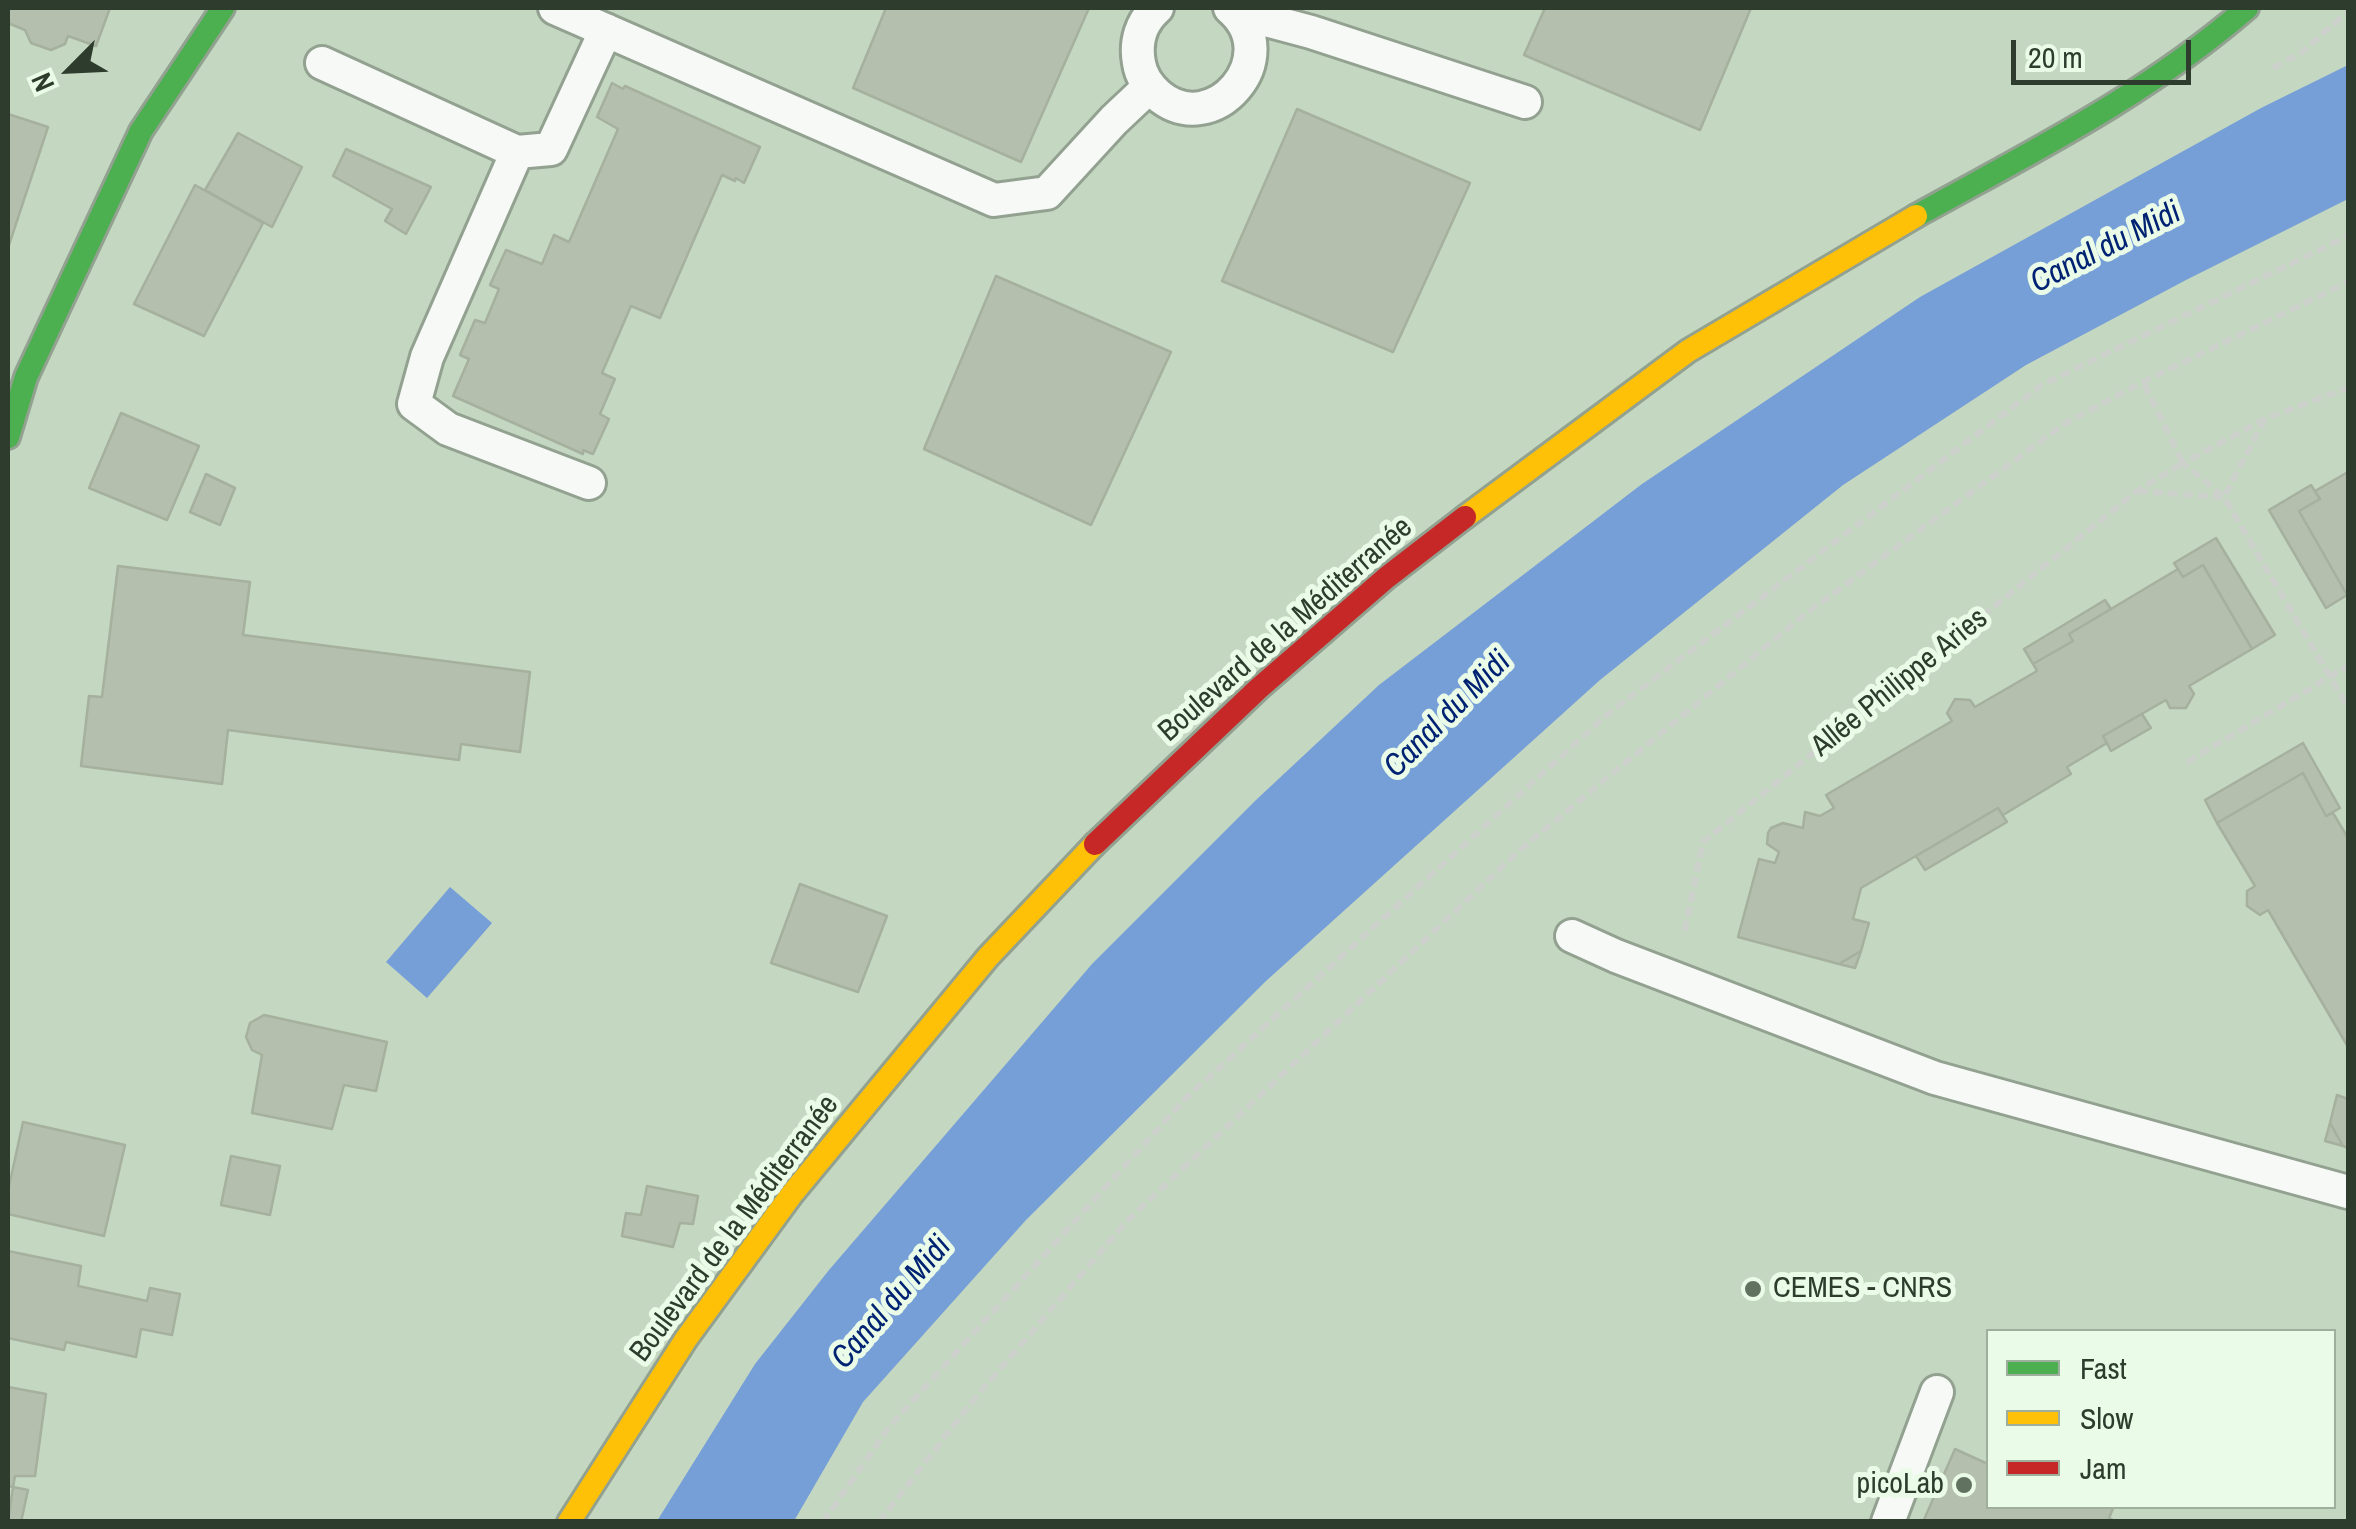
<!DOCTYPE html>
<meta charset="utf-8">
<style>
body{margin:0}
#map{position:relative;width:2356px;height:1529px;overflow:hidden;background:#c4d7c1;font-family:"Archivo Narrow",sans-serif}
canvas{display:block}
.frame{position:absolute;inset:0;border:10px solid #2e3c2d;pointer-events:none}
.legend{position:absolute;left:1986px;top:1329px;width:350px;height:180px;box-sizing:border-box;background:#eafbe7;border:2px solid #9faf9d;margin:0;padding:12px 18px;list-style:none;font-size:30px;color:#2e3c2d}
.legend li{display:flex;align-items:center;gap:20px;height:50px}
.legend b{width:50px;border:2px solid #9faf9d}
.north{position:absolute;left:20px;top:20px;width:100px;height:100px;-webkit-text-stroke:8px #eafbe7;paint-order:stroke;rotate:246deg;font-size:28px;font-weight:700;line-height:40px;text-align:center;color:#2e3c2d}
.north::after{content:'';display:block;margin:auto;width:35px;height:45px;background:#2e3c2d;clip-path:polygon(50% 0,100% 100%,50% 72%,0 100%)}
.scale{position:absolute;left:2011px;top:40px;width:180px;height:45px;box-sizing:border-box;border:5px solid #2e3c2d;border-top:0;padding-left:12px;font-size:30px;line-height:35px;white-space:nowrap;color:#2e3c2d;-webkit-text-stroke:8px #eafbe7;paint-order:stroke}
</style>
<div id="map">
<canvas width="2356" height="1529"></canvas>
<div class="frame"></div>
<ul class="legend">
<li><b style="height:12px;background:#4caf50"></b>Fast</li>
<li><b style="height:12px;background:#ffc107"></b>Slow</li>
<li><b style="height:12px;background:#c62828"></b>Jam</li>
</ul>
<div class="north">N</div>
<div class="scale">20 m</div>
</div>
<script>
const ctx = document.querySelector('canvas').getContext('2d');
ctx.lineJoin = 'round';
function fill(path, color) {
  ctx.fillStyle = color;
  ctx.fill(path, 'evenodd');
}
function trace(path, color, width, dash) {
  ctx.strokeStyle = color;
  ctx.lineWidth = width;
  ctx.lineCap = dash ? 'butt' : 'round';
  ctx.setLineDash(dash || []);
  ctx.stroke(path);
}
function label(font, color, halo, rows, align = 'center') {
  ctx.font = font + ' "Archivo Narrow",sans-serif';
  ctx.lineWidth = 10;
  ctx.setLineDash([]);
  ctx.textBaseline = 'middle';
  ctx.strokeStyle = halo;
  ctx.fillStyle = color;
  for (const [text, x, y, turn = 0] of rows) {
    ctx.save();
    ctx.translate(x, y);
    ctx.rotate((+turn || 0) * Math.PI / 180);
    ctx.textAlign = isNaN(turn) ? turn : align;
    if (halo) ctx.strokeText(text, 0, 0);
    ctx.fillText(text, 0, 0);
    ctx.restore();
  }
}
fill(new Path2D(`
 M2348,65V199L2186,280L2026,365L1843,485L1600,680L1266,981L1026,1220L863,1402L794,1521H657L755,1364L829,1270L1092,964L1256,800L1379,685L1642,484L1920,297L2261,108Z
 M450,887L492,923L427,998L386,962Z`), '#769ed7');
const building = new Path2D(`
 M8,8H110L96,46L68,36L65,44L51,50L31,43L25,30L8,23Z
 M886,8H1089L1021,162L853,88Z
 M1545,8H1751L1700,130L1524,55Z
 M612,83L623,89L625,86L760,147L744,183L736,178L735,181L722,175L660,318L631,306L602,373L615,379L600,414L609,419L593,454L583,450V454L453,396L469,359L460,355L475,320L485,323L499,289L490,285L506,250L542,264L554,235L569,242L618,129L597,117Z
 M1297,109L1470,183L1393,352L1222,281Z
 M8,114L48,127L8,248Z
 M238,133L302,167L272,227L205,190Z
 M346,149L431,187L406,234L385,221L392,209L333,176Z
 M195,185L263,223L204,336L134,304Z
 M996,276L1171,352L1091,525L924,449Z
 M121,413L199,446L167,520L89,488Z
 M2348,472V594L2347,595L2299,511L2320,499L2315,491Z
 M206,474L235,488L220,525L190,512Z
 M2311,485L2320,499L2299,511L2347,595L2326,608L2269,510Z
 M2216,538L2275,635L2252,649L2203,565L2183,577L2174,563Z
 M2203,565L2252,649L2189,686L2194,694L2186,708H2170L2166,700L2103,736L2107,743L2067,767L2071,774L2003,815L1998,808L1861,888L1853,919L1869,923L1861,951L1839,964L1738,937L1759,859L1775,863L1779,852L1767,844L1768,833L1771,828L1783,823L1803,828L1805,812L1820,816L1834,808L1826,795L1952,721L1947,713L1955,699L1970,700L1975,707L2037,671L2033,664L2073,641L2069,634L2178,569L2183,577Z
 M118,566L250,582L243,635L530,672L520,752L461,744L459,760L228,730L222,784L81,766L89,696L102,697Z
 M2105,600L2111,609L2069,634L2073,641L2033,664L2024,649Z
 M2142,714L2151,728L2111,751L2103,736Z
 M2303,743L2340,808L2326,816L2303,773L2217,823L2205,800Z
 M2303,773L2326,816L2333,813L2348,838V1047L2268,910L2260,915L2247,906V891L2255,886L2217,823Z
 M1998,808L2007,822L1925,870L1916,856Z
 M800,884L887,916L858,992L771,963Z
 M1861,951L1855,968L1839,964Z
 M264,1015L387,1042L376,1091L344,1085L332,1129L252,1113L262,1055L252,1050L246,1037L250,1023Z
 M2337,1095L2348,1099V1148L2343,1146L2330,1123Z
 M23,1122L125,1145L104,1236L8,1214V1191Z
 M2330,1123L2343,1146L2325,1141Z
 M231,1156L280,1166L270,1215L221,1205Z
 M647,1186L698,1196L693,1224L680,1223L673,1247L622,1236L626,1213L641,1215Z
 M8,1251L81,1266L78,1286L147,1301L150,1288L180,1294L172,1335L141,1329L136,1357L66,1342L64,1350L8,1338Z
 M8,1387L46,1394L35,1476H15L13,1487L8,1486Z
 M1955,1449L1988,1464V1506H2114L2109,1518L2117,1522H1923Z
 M13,1487L28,1490L21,1522H8Z`);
fill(building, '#b4c0ad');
trace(building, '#a5b09d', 2.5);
const lane = new Path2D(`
 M555,8L994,200L1047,193L1114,120L1149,87
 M1157,8C1141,22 1135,42 1139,63C1141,76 1149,87 1158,95C1213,142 1287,56 1230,8
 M1236,12L1311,32L1525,102
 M322,63L517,152L551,149L606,30
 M517,152L427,357L414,404L448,429L589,483
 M1572,936L1616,956L1935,1078L2348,1192
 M1888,1522L1937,1392`);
const fast = new Path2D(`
 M1916,216C2030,153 2148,94 2247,8
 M8,437L26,377L141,131L223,8`);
const slow = new Path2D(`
 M1465,517L1688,351L1916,216
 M569,1522L686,1339L792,1194L988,957L1095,844`);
const jam = new Path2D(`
 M1095,844L1258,689L1386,578L1465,517`);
trace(lane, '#92a190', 38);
trace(fast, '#92a190', 28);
trace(slow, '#92a190', 28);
trace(jam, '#92a190', 28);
trace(new Path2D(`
 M2273,68L2301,53L2343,16L2348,13
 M2265,419L2224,497L2183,463L2265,419L2348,388
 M2138,491L2224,497L2348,707
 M2187,762L2348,666
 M1685,931L1703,842L2137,491L2183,463L2143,382
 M823,1522L889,1427L1187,1097L1609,713L2042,385L2348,236
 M879,1522L971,1403L1125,1223L1521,849L1804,615L2067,422L2143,382L2348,282`), '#ccd1cb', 6, [10, 5]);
trace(lane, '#f6f9f6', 32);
trace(fast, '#4caf50', 22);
trace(slow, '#ffc107', 22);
trace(jam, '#c62828', 22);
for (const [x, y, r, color] of [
 [1753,1289,10,"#627261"],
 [1964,1485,10,"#627261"]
]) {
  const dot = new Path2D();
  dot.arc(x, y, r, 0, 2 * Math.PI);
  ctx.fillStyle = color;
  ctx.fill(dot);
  trace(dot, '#eafbe7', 4);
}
label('30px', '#2e3c2d', '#eafbe7', [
 ["Boulevard de la Méditerranée",1286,630,-41],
 ["Allée Philippe Aries",1900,683,-39],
 ["Boulevard de la Méditerranée",735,1229,-53]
]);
label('30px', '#2e3c2d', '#eafbe7', [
 ["CEMES - CNRS",1773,1289],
 ["picoLab",1944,1485,"right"]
], 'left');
label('italic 32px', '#002272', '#eafbe7', [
 ["Canal du Midi",2106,248,-27],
 ["Canal du Midi",1448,715,-45],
 ["Canal du Midi",892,1303,-49]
]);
</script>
